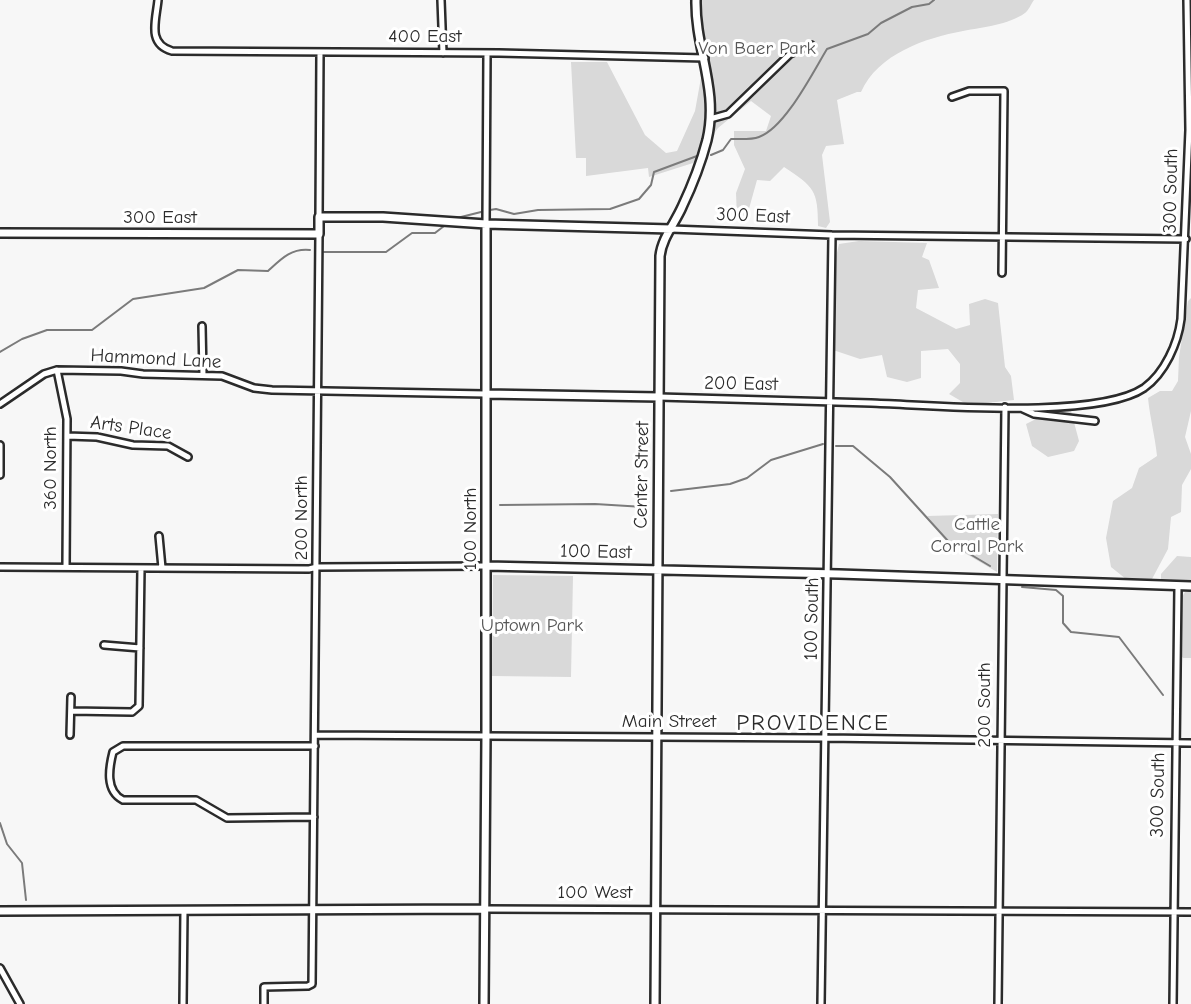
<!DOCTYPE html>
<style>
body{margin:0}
canvas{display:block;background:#f7f7f7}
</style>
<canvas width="1191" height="1004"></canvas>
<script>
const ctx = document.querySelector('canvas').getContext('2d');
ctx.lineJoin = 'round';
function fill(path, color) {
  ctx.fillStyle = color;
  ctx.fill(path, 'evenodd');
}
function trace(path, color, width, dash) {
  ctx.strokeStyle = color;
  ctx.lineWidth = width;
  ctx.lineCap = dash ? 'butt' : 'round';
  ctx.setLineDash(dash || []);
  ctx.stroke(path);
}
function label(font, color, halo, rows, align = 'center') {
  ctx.font = font + ' "Comic Neue",sans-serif';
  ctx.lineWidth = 6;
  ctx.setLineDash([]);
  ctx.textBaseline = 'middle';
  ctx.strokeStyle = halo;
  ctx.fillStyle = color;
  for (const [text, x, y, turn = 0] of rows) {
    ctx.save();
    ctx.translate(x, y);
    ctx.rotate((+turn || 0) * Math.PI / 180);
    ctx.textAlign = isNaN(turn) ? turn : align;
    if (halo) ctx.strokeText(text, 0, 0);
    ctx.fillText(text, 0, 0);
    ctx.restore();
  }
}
fill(new Path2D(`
 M701,0H1034C1031,4 1029,10 1025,13C1008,25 983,27 963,31C925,38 878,54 861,92H857L837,100L844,144L826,146L822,155L830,222L826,228L818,226C818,190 814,187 784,167L770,181L757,180L745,223L737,218L736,193L745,169L734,145V131H766L771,116L751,101L718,128L693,163L649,177L648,168L586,176V158H576L571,62H607L645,135L666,153L677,151L695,111L702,72L711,69L701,19Z
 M859,241L927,243L922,257L929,260L939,288L918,290L916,308L956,329L970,325L969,304L985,299L998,303L1005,367L1011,376L1014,400L968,405L949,394L960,383V364L948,349L921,351V378L907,382L887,377L882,355L860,359L833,350V270L839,244Z
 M1191,298V411L1185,437L1191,454V469L1182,485L1181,512L1171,517L1168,549L1152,579H1126L1111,567L1106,538L1113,501L1132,488L1139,468L1157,456C1155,436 1150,418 1148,398L1160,391H1172L1178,381L1179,357L1188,301Z
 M1071,411L1079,441L1074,451L1048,457L1032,446L1026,424L1050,412Z
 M998,514L997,572L951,545L927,516Z
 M1177,556L1191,557V581L1161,580V574Z
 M493,575L573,576L571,677L492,676Z
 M1185,592H1191V658H1183L1178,652L1180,600Z`), '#d9d9d9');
trace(new Path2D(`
 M711,155L723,150L731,139C740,139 751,140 759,137C785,128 813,72 827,49L868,34L881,23L912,7L929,4L934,0
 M490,210L496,209L514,214L538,210L610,209L639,199L651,185L654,172L697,156
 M453,219L481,212
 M324,252H386L412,233H435L444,226
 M0,352L22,339L47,330H92L133,299L204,288L238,270L268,271C281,259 291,248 310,250
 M836,446H853L890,477L948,541L990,566
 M671,491L730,484L747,478L771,460L823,444
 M500,505L595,504L644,507
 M1022,587L1056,590L1063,596V623L1071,632L1119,637L1163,695
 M0,823L7,844L22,863L26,900`), '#7b7b7b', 2);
const street = new Path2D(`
 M158,0C156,21 147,44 172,51L499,53L705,58
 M441,0L443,53
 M952,97L969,91H1004L1002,273
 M710,119L728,114L790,54L811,45
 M319,217L320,53
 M486,224L487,53
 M671,229L832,235L1186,239
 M202,326L203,375
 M57,370L67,419L66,567
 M659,397C730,399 800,401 871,403C932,405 1097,420 1144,388C1165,373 1178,343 1181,319L1189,130L1187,0
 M0,404L44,374L57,370L121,371L143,374L222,376L254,388L272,390L486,394
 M1023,409L1034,414L1095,421
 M67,436L97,437L133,445L168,446L188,457
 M0,445V475
 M159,536L162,568
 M0,567L309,569L317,567L487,566
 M104,645L140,648
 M71,711L132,712L139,706L141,568
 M70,735L71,697
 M315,735L825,738L1191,743
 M314,817L227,818L196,800H123C105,791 109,768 113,752L123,746H315
 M485,909L1191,912
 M0,968L20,1004
 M183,1004L184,910
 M264,1004V987L308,986L312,984L319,234
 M821,1004L832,235
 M998,1004L1005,407
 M1173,1004L1178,586`);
const secondary = new Path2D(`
 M0,233L319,234V217H383L486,224L671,229
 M486,394L659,397
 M487,566L839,574L1191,586
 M0,911L485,909
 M484,1004L486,735V224
 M655,1004L660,256C662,238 675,223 682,207C692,186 701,163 707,140C719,89 695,49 696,0`);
trace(street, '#2b2b2b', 10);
trace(secondary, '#2b2b2b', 12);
trace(street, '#fff', 5);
trace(secondary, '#fff', 7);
label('19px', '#2b2b2b', '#fff', [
 ["400 East",425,37],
 ["300 South",1171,191,-89],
 ["300 East",753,216,2],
 ["300 East",160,218],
 ["Hammond Lane",156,359,3],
 ["200 East",741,384,1],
 ["Arts Place",131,428,8],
 ["360 North",51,468,-90],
 ["Center Street",642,475,-89],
 ["200 North",302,518,-90],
 ["100 North",471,529,-90],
 ["100 East",596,552,1],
 ["100 South",812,619,-89],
 ["200 South",985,705,-90],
 ["Main Street",669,722],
 ["300 South",1158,795,-89],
 ["100 West",595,893]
]);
label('19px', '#565656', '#fff', [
 ["Von Baer Park",757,49],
 ["Cattle",977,525],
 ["Corral Park",977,547],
 ["Uptown Park",532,626]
]);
ctx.letterSpacing = '2px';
label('23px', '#2b2b2b', '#fff', [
 ["PROVIDENCE",813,723]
]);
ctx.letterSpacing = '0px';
</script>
